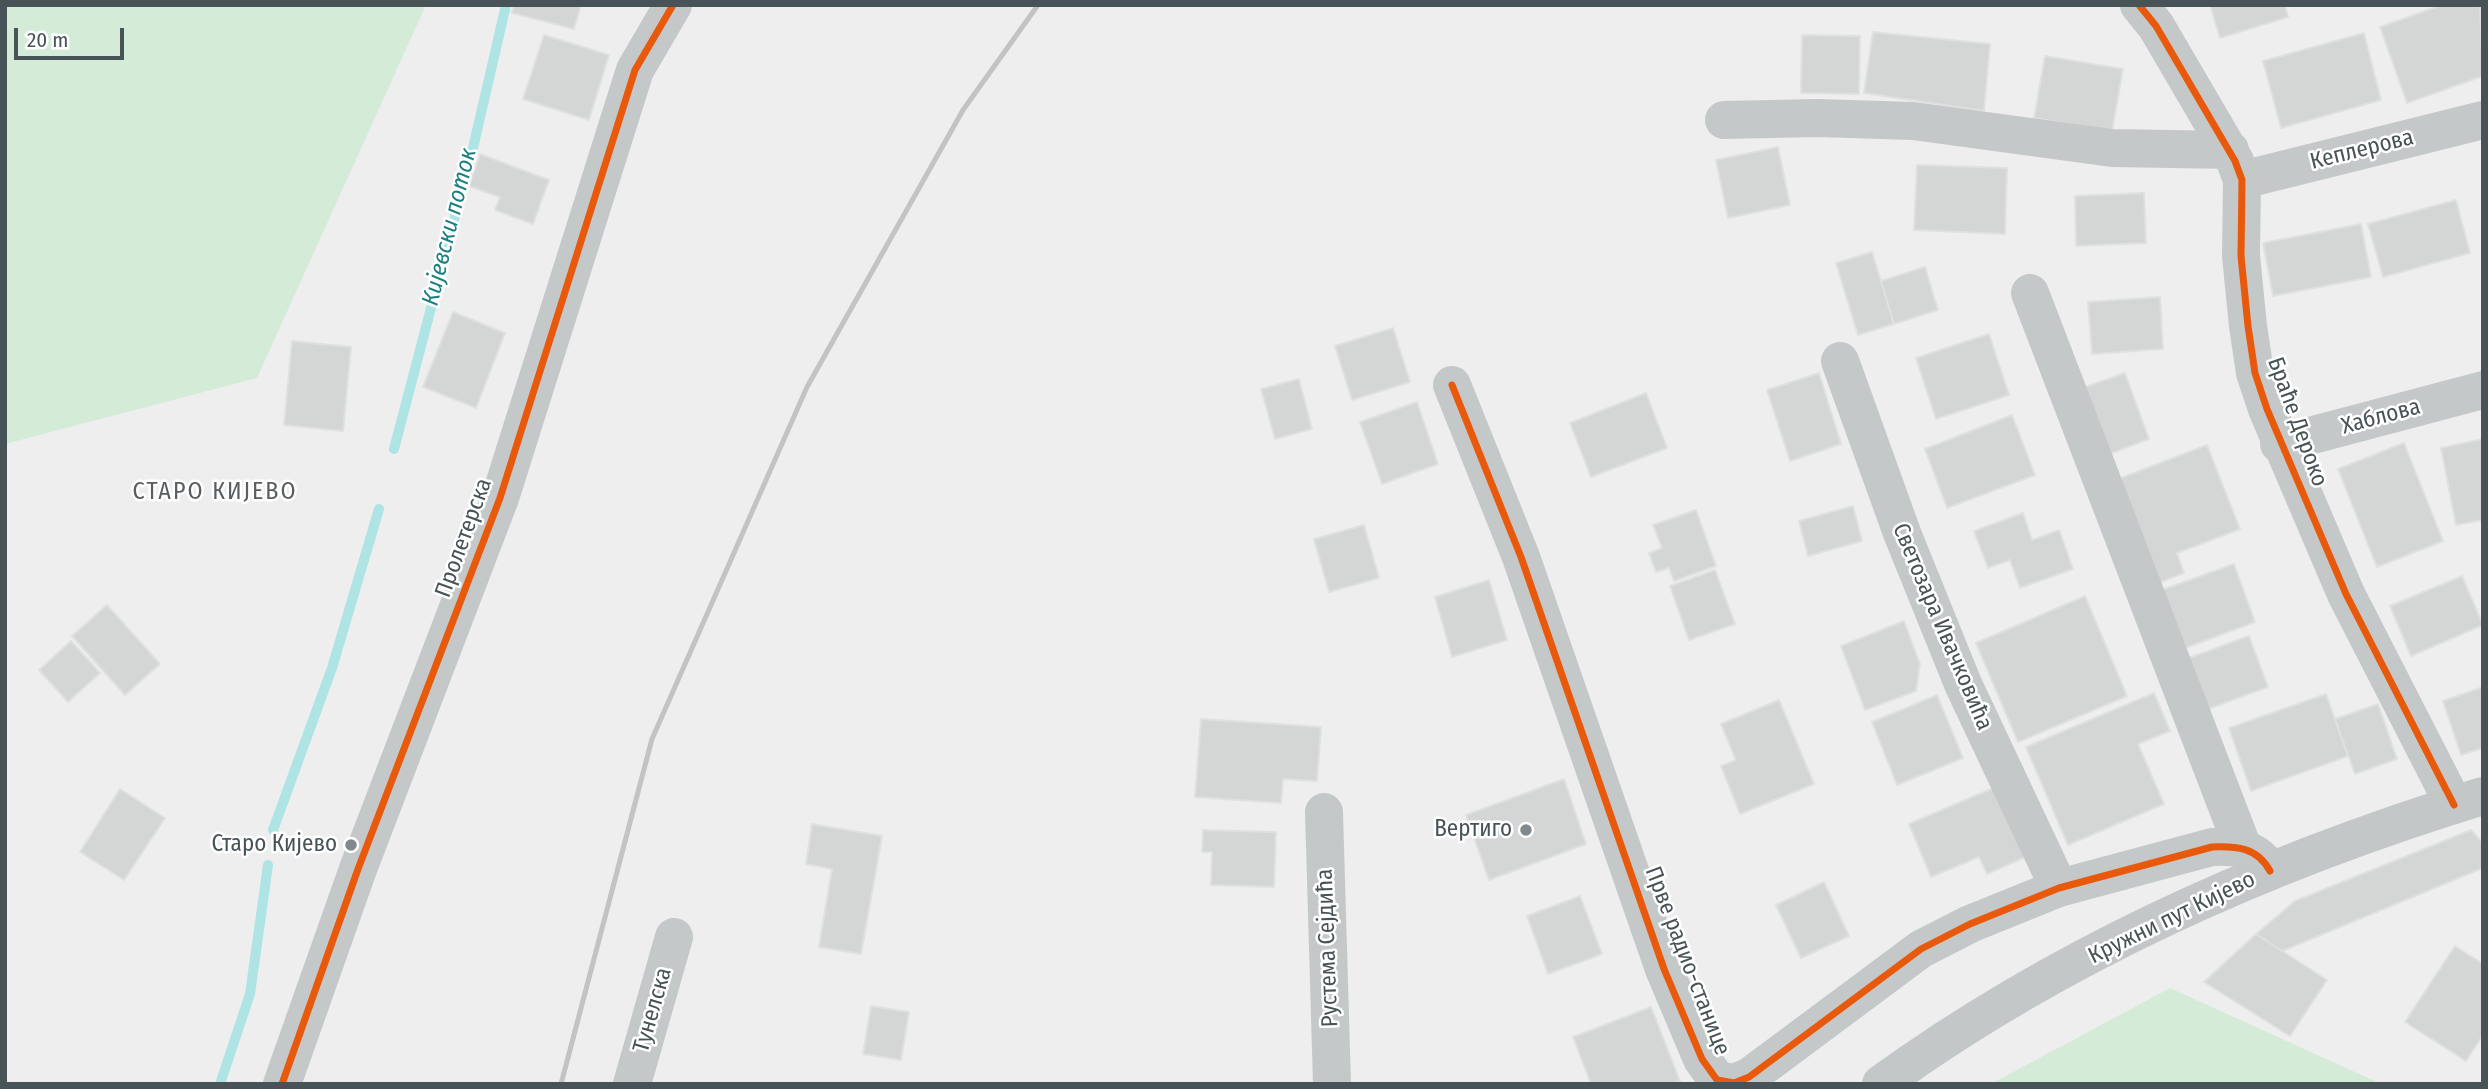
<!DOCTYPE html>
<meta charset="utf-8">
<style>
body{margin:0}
#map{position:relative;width:2488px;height:1089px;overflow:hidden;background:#eee;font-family:"Fira Sans Condensed",sans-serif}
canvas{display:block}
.frame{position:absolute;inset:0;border:7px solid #475357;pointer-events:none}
.scale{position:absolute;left:14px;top:28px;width:110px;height:32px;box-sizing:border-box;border:4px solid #475357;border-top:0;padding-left:9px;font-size:21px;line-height:24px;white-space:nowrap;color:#475357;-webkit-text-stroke:5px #fff;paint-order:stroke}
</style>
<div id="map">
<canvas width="2488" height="1089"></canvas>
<div class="frame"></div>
<div class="scale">20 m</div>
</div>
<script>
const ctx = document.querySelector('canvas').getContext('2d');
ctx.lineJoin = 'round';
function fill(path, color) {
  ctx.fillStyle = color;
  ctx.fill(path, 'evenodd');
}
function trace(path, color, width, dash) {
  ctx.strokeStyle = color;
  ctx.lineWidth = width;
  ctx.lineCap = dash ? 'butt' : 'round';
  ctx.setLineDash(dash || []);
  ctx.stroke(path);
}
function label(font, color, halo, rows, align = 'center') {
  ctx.font = font + ' "Fira Sans Condensed",sans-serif';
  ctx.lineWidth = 5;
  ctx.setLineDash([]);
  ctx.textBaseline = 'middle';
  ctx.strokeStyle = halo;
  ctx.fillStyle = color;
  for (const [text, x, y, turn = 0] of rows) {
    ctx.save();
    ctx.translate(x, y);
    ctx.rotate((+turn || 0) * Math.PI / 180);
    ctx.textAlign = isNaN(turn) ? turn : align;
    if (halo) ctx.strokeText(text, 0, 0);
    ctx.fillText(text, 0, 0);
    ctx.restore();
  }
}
fill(new Path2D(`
 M5,5H426L257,378L5,444Z
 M2170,988L2377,1082L2381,1084H1991Z`), '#d4ebd8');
trace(new Path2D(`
 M394,449L473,148L506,5
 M273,830L332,668L379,509
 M220,1084L250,994L268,865`), '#aee4e3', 10);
const building = new Path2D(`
 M514,5H581L574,29L512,13Z
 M2210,5H2285L2288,17L2220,38Z
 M2442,5H2480L2483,76L2407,103L2380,27Z
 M1873,32L1990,44L1984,111L1864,93Z
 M2364,33L2381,100L2281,128L2263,61Z
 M544,35L609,55L589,120L523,99Z
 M1802,35L1860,36L1859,94L1801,93Z
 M2045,56L2123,69L2112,131L2034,118Z
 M1778,147L1790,205L1728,218L1716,160Z
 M480,154L549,180L533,224L495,210L500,197L469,186Z
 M1917,165L2007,168L2005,234L1914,230Z
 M2144,193L2146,243L2076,246L2075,196Z
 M2456,200L2470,253L2383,277L2368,224Z
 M2361,224L2371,277L2273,296L2263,243Z
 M1872,252L1894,324L1858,335L1836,263Z
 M1925,267L1938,310L1894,324L1881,281Z
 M2160,297L2163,349L2092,354L2088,302Z
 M453,312L505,333L476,408L423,387Z
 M1393,328L1410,382L1352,400L1335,346Z
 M1989,334L2009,395L1936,419L1916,358Z
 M292,341L351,347L343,431L284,425Z
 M1819,373L1841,444L1790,461L1767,390Z
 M2125,373L2149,439L2104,456L2080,389Z
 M1299,379L1312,429L1275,439L1261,389Z
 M1646,393L1667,448L1591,477L1570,423Z
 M1417,402L1438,464L1382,484L1360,422Z
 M2012,415L2035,475L1947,508L1925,449Z
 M2483,439V520L2456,525L2441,448Z
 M2404,443L2443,541L2377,567L2338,469Z
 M2207,445L2240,529L2177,553L2184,573L2148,587L2108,483Z
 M1853,506L1862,541L1808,556L1799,521Z
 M1696,510L1716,566L1674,581L1669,568L1656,572L1649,553L1662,548L1653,525Z
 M2023,513L2032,540L2059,530L2073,569L2020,588L2010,560L1988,568L1974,531Z
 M1364,525L1379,578L1329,592L1314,539Z
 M2234,564L2255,622L2180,650L2159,591Z
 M1715,570L1735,624L1689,640L1670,586Z
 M2462,576L2483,625L2411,656L2390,606Z
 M1489,580L1507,640L1452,657L1435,597Z
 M2085,596L2127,696L2018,742L1976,643Z
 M107,605L160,664L125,695L72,636Z
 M1904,621L1920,664L1916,691L1865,710L1841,646Z
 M2249,636L2268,687L2208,709L2189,658Z
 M71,641L100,673L68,702L39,670Z
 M2483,687V748L2461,755L2443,701Z
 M2154,693L2170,731L2138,744L2164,804L2068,845L2026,747Z
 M2326,694L2348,756L2251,791L2229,728Z
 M1937,695L1963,758L1897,785L1872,722Z
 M1779,700L1814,784L1740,814L1721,766L1736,760L1721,724Z
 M2378,704L2397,759L2355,774L2335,719Z
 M1201,719L1321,727L1317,781L1283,779L1281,803L1195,797Z
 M1564,779L1586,844L1489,880L1466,815Z
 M1998,786L2028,856L1987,874L1979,857L1931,877L1909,824Z
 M120,789L165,818L124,880L80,852Z
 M812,824L882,836L861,954L819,947L832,869L806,864Z
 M1203,830L1276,832L1274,887L1211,885L1212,852H1202Z
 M2471,830L2483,843V868L2282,951L2256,934L2295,901Z
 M1824,882L1849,936L1801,958L1776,905Z
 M1580,896L1602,954L1548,974L1527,916Z
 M2256,934L2327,980L2290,1036L2204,982Z
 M2455,946L2483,964V1035L2466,1061L2405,1022Z
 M871,1006L909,1012L901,1060L863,1054Z
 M1651,1007L1680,1081L1672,1084H1591L1573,1037Z`);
fill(building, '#d4d6d6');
trace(building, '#dfe0e0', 2);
trace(new Path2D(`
 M2139,5L2156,26L2235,161L2242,180L2241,256L2248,326L2255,373L2267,409L2346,594L2454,805
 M1724,120L1817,118L1913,121L2112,148L2230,150
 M2242,180L2483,120
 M2030,293L2243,848
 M1840,361L1902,533L1963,684L2059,888
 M1452,385L1521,557L1664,969L1702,1059L1717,1080L1734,1083L1749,1077L1921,949L1970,924L2059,888L2212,847C2236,846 2257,847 2270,871
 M2279,444L2483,390
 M1324,812L1332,1084
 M282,1084L358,869L500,498L635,70L673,5
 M632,1084L674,937`), '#c5c8c9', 38);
trace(new Path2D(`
 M1881,1084C2062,953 2270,861 2483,796`), '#c3c7c8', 38);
trace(new Path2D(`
 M561,1084L652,739L807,387L963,110L1038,5`), '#c1c3c4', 5);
trace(new Path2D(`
 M2139,5L2156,26L2235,161L2242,180L2241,256L2248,326L2255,373L2267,409L2346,594L2454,805
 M1452,385L1521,557L1664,969L1702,1059L1717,1080L1734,1083L1749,1077L1921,949L1970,924L2059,888L2212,847C2236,846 2257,847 2270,871
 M282,1084L358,869L500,498L635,70L673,5`), '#e8590c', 7);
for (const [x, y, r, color] of [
 [1526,830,7,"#81898c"],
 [351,845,7,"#81898c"]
]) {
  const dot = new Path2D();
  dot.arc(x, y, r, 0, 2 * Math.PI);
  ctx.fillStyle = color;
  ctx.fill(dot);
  trace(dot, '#fff', 2.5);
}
label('23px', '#475357', '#fff', [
 ["Кеплерова",2362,150,-14],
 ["Хаблова",2381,417,-15],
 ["Браће Дероко",2297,422,70],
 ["Пролетерска",464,538,-70],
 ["Светозара Ивачковића",1942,627,67],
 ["Кружни пут Кијево",2172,918,-26],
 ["Рустема Сејдића",1328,948,-92],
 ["Прве радио-станице",1687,961,69],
 ["Тунелска",653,1010,-74]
]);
label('23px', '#475357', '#fff', [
 ["Вертиго",1512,830],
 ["Старо Кијево",337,845]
], 'right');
label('italic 24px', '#1b807f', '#fff', [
 ["Кијевски поток",450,227,-76]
]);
ctx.letterSpacing = '2px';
label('24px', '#5a5e60', '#fff', [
 ["СТАРО КИЈЕВО",215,492]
]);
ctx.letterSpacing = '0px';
</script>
